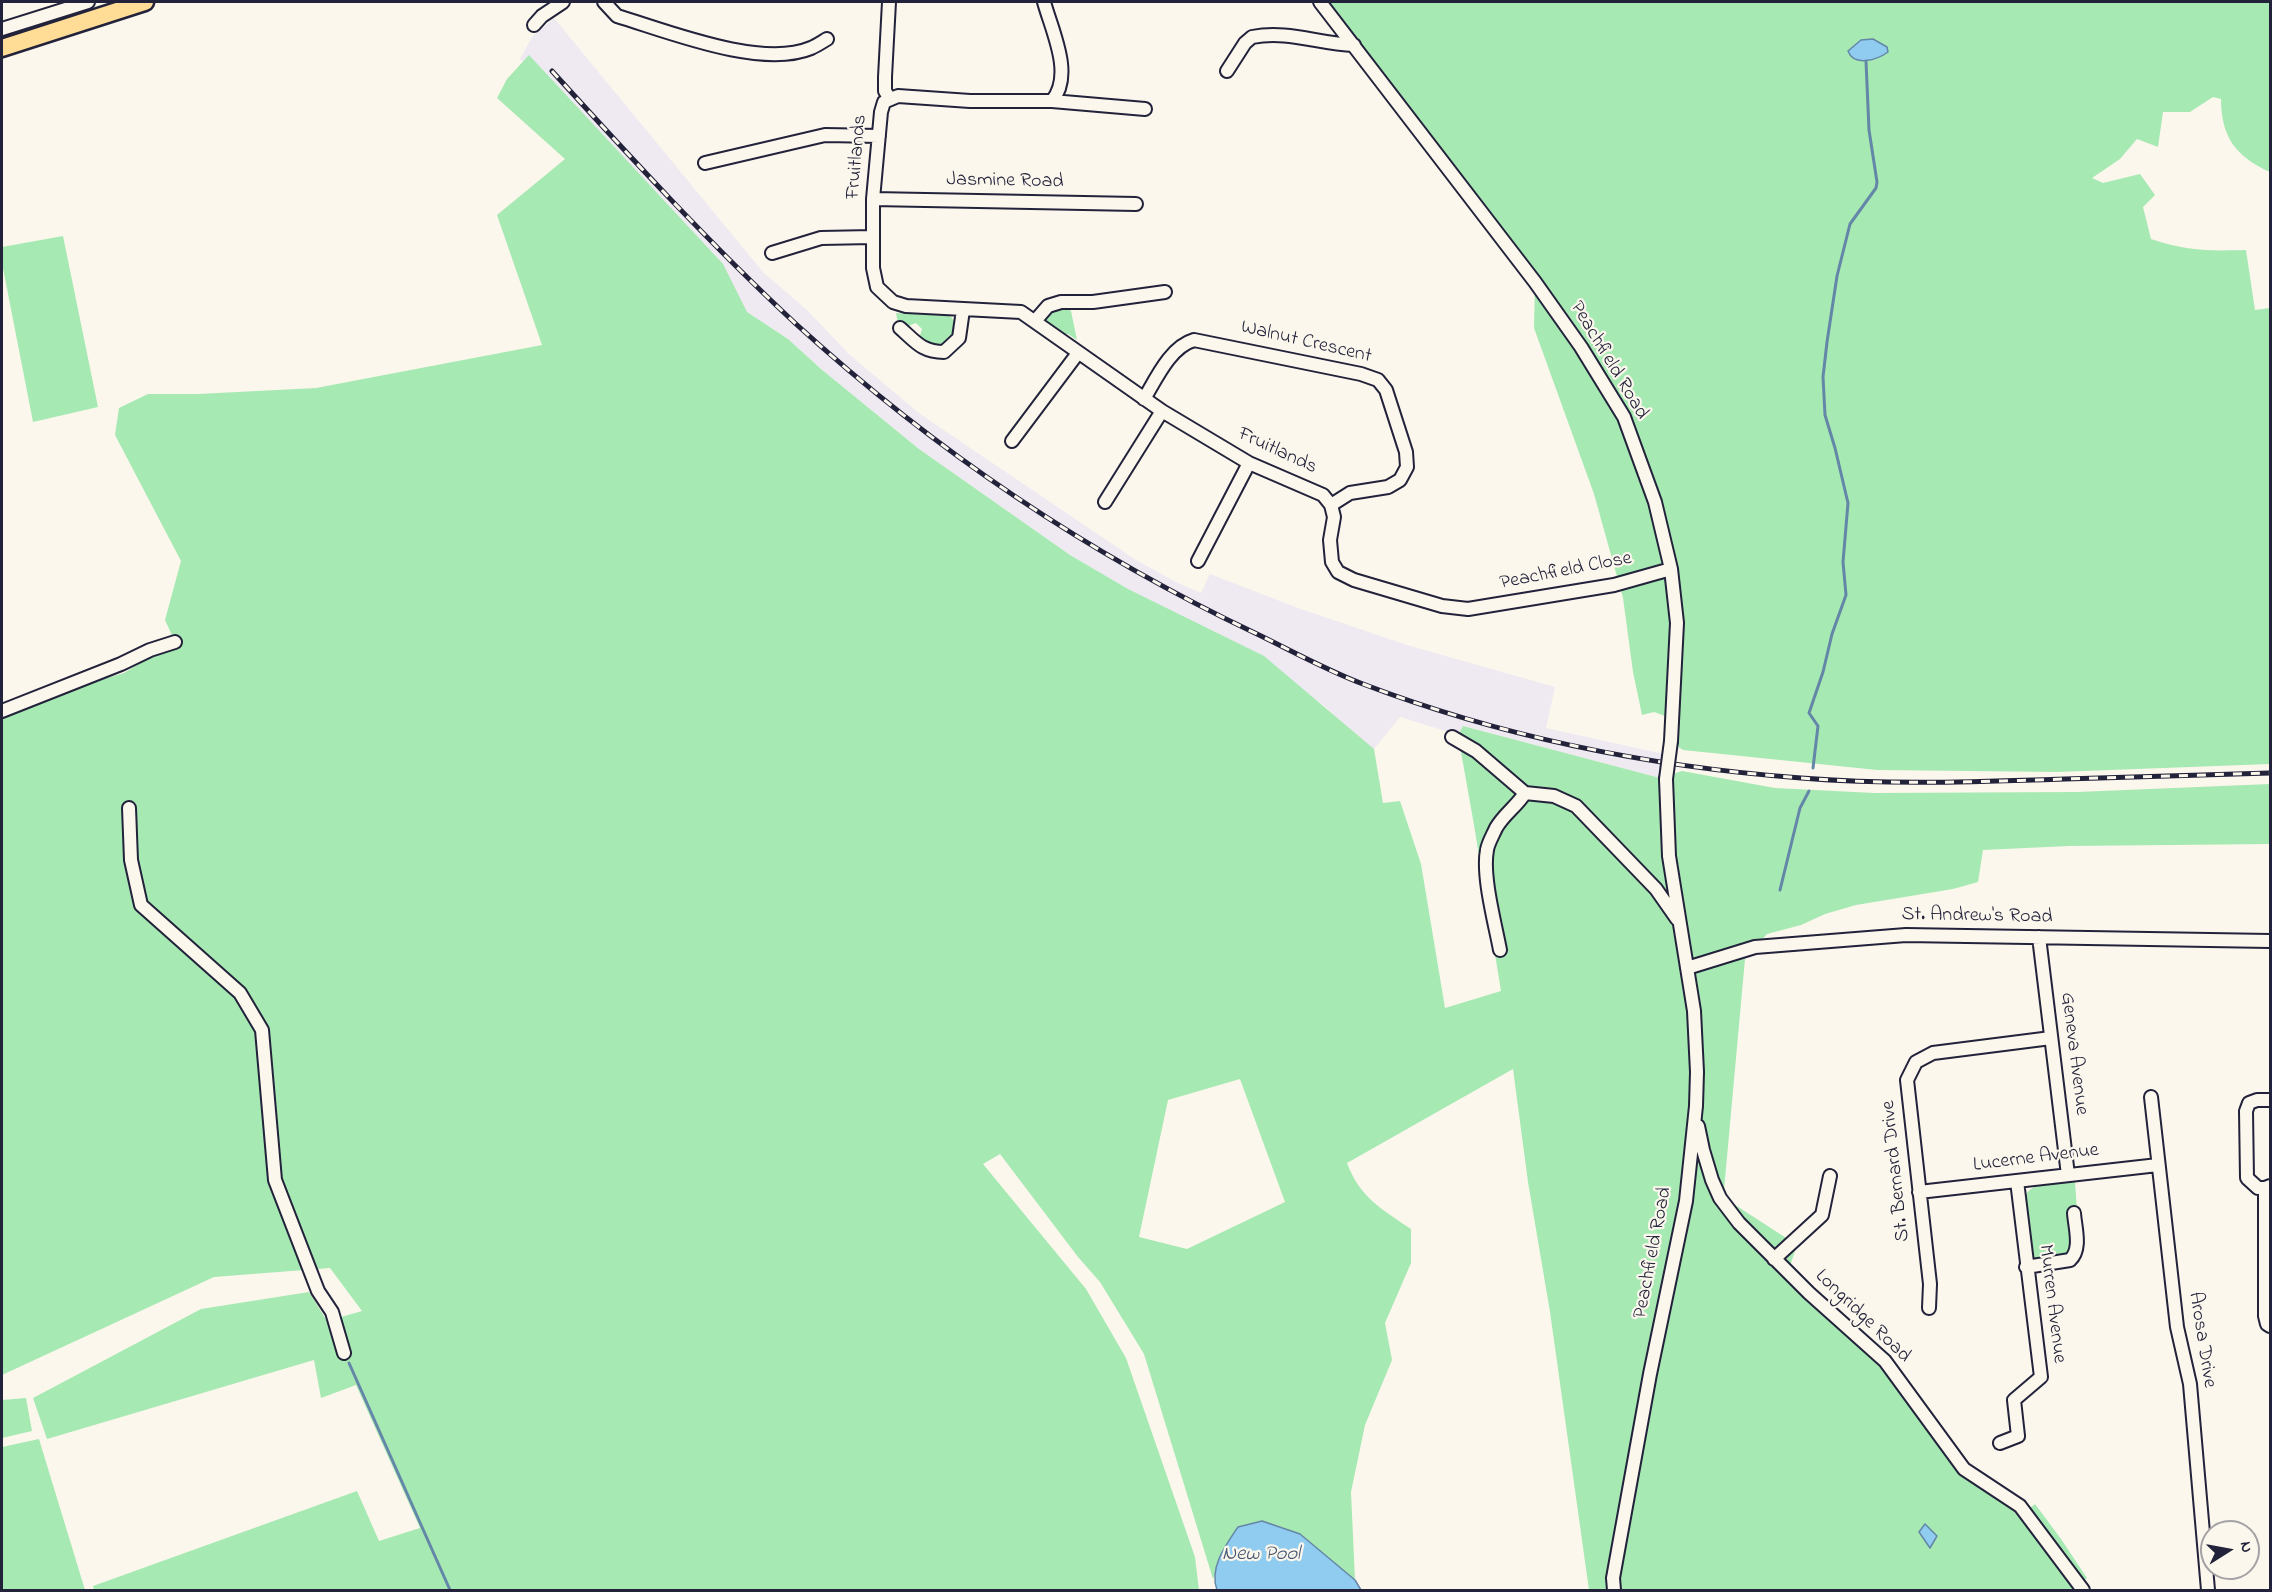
<!DOCTYPE html>
<style>
body{margin:0}
#map{position:relative;width:2272px;height:1592px;overflow:hidden;background:#fbf7ec;font-family:"Indie Flower",sans-serif}
canvas{display:block}
.frame{position:absolute;inset:0;border:3px solid #22223b;pointer-events:none}
.north{position:absolute;left:2200px;top:1520px;width:60px;height:60px;box-sizing:border-box;background:#fbf7ec;border:2px solid #a4a2a5;border-radius:50%;rotate:79deg;font-size:16px;font-weight:700;line-height:24px;text-align:center;color:#22223b}
.north::after{content:'';display:block;margin:auto;width:21px;height:27px;background:#22223b;clip-path:polygon(50% 0,100% 100%,50% 72%,0 100%)}
</style>
<div id="map">
<canvas width="2272" height="1592"></canvas>
<div class="frame"></div>
<div class="north">N</div>
</div>
<script>
const ctx = document.querySelector('canvas').getContext('2d');
ctx.lineJoin = 'round';
function fill(path, color) {
  ctx.fillStyle = color;
  ctx.fill(path, 'evenodd');
}
function trace(path, color, width, dash) {
  ctx.strokeStyle = color;
  ctx.lineWidth = width;
  ctx.lineCap = dash ? 'butt' : 'round';
  ctx.setLineDash(dash || []);
  ctx.stroke(path);
}
function label(font, color, halo, rows, align = 'center') {
  ctx.font = font + ' "Indie Flower",sans-serif';
  ctx.lineWidth = 4.5;
  ctx.setLineDash([]);
  ctx.textBaseline = 'middle';
  ctx.strokeStyle = halo;
  ctx.fillStyle = color;
  for (const [text, x, y, turn = 0] of rows) {
    ctx.save();
    ctx.translate(x, y);
    ctx.rotate((+turn || 0) * Math.PI / 180);
    ctx.textAlign = isNaN(turn) ? turn : align;
    if (halo) ctx.strokeText(text, 0, 0);
    ctx.fillText(text, 0, 0);
    ctx.restore();
  }
}
fill(new Path2D(`
 M554,18L763,272L807,310L849,354L920,414L1136,560L1176,582L1201,593L1210,574L1298,608L1407,645L1555,687L1546,728L1664,754L1660,778L1463,726L1458,735L1400,717L1374,749H1371L1322,704L1070,555L919,449L821,369L788,339L747,312L520,59L532,37Z`), '#efeaf1');
fill(new Path2D(`
 M1320,2H2270V172C2236,157 2221,137 2221,99L2213,97L2190,112H2163L2158,147L2137,139L2120,159L2092,178L2103,183L2140,174L2155,195L2143,207L2151,239C2187,251 2209,251 2246,250L2255,310L2270,308V764L2057,772L1877,770L1683,750L1666,739L1667,728L1665,716L1654,712L1642,715L1633,672L1623,598L1594,494L1534,328L1535,282Z
 M529,55L723,264L747,312L788,339L821,369L919,449L1070,555L1128,589L1264,656L1374,749L1383,803L1400,801L1421,864L1445,1008L1501,991L1474,825L1458,735L1463,726L1660,778L1682,771L1775,788L1874,793L2077,792L2270,784V844L2069,846L1983,850L1978,882L1953,889L1856,905L1825,914L1801,925L1767,934L1745,959L1722,1212L1766,1258L1882,1366L1934,1439L1960,1470L2013,1509L2076,1590H1589L1550,1312L1528,1182L1513,1069L1347,1163C1360,1198 1383,1210 1411,1229V1263L1385,1323L1392,1360L1365,1425L1351,1492L1355,1580L1300,1534L1223,1550L1213,1579L1144,1354L1100,1282L1078,1257L1000,1154L983,1164L1086,1289L1126,1358L1195,1557L1199,1590H94L93,1586L357,1491L379,1541L420,1528L356,1385L321,1398L314,1360L47,1439L33,1398L201,1309L309,1292L327,1321L362,1311L330,1268L214,1277L2,1375V709L124,673L175,642L165,620L181,561L115,435L119,408L148,394H198L316,388L542,345L497,215L565,159L497,98L507,79ZM1240,1079L1285,1202L1187,1249L1139,1237L1168,1100Z
 M63,236L98,407L33,422L2,263V247Z
 M1053,307H1066L1071,311L1077,340L1068,334H1059L1047,324L1046,317Z
 M896,313L950,316C957,323 956,328 954,337L936,350L919,339L922,329L916,323L908,326L898,323Z
 M2075,1181L2077,1211L2072,1254L2037,1262L2032,1258L2025,1197C2031,1180 2059,1183 2075,1181Z
 M1729,1201L1797,1245L1790,1266L1732,1207Z
 M26,1398L32,1431L2,1438V1400Z
 M39,1439L85,1590H2V1447Z
 M2035,1504L2061,1539L2087,1578L2083,1581L2030,1508Z`), '#a7e9b3');
const water = new Path2D(`
 M1873,39L1887,47L1888,52C1877,60 1854,67 1848,51L1861,40Z
 M1262,1521L1300,1534L1355,1580L1361,1590H1217C1209,1568 1225,1546 1238,1527Z
 M1925,1524L1937,1536L1930,1548L1919,1532Z`);
fill(water, '#90cbf0');
trace(water, '#6487a8', 1.5);
trace(new Path2D(`
 M1813,768L1818,726L1809,713L1823,672L1832,634L1846,595L1843,562L1848,503L1835,448L1825,415L1823,377L1827,342L1837,276L1850,224L1876,188L1877,182L1869,130L1866,61
 M1780,890L1800,808L1809,791
 M349,1363L450,1590`), '#6487a8', 3);
const minor = new Path2D(`
 M604,2L617,16C667,31 761,69 811,48C816,46 822,42 827,39
 M889,2L885,77V91L890,99
 M1044,2C1052,31 1074,75 1052,101H970L898,96L884,102L881,112L873,199V268L877,287L893,302L906,306L1021,312L1162,411L1249,463L1323,495L1331,505L1334,517L1330,540L1332,562L1338,572L1354,580L1442,606L1468,609L1614,585L1671,569
 M1320,2L1535,282L1581,347L1624,417L1655,502L1671,569L1677,623L1671,741
 M534,25L542,16L563,2
 M2,29L88,2
 M1227,71L1245,43L1252,37C1289,30 1318,44 1354,45
 M1052,101L1145,109
 M705,163L825,135L879,136
 M873,199L1136,204
 M772,253L821,238L872,237
 M1035,321L1048,306L1061,302H1093L1165,292
 M900,328C916,342 922,352 944,352L959,338L963,310
 M1144,399C1156,379 1170,347 1194,340L1361,374L1378,380L1386,390L1406,452L1407,467L1400,480L1388,487L1350,493L1331,505
 M1012,441L1078,353
 M1105,502L1162,411
 M1198,561L1249,463
 M2,711L121,664L150,650L175,642
 M1452,737L1476,751L1525,793L1554,796L1576,806L1656,889L1677,919
 M129,808L131,860L141,905L240,993L262,1030L275,1180L318,1291L332,1312L344,1353
 M2039,937L2068,1175
 M1500,950C1495,923 1482,876 1487,850C1488,843 1493,835 1496,828C1504,814 1517,806 1525,793
 M1687,968L1755,947L1906,935L2270,941
 M2151,1097L2177,1327L2190,1384L2208,1590
 M1698,1126L1703,1150L1712,1180L1720,1198L1739,1223L1809,1293L1885,1361L1964,1469L2020,1506L2083,1590
 M2270,1186L2265,1188V1316L2267,1324L2270,1326
 M2265,1188H2258L2247,1178L2246,1111L2249,1103L2257,1100H2270
 M1919,1192L2158,1165
 M1774,1259L1822,1215L1830,1176
 M2026,1267L2070,1260C2082,1249 2075,1228 2074,1213
 M1929,1308L1930,1284L1907,1080L1916,1062L1933,1053L2051,1038
 M2000,1443L2018,1436L2014,1400L2041,1377L2017,1181
 M1614,1590L1613,1578L1650,1374L1686,1201L1696,1106L1697,1072L1694,1011L1669,856L1666,779`);
const highway = new Path2D(`
 M2,48L145,2`);
trace(minor, '#22223b', 16);
trace(highway, '#22223b', 21);
trace(minor, '#fbf7ec', 12);
trace(highway, '#ffdd96', 16);
const rail = new Path2D(`
 M552,71C631,158 710,244 796,324C934,450 1088,554 1257,634C1292,651 1326,670 1363,684C1502,737 1653,767 1801,778C1889,785 1977,782 2065,779C2134,777 2202,775 2270,773`);
trace(rail, '#22223b', 5);
trace(rail, '#fbf7ec', 3, [9]);
const minorBridge = new Path2D(`
 M1666,779L1671,741`);
trace(minorBridge, '#22223b', 16, []);
trace(minorBridge, '#fbf7ec', 12);
label('20px', '#22223b', '#fbf7ec', [
 ["Fruitlands",858,157,-85],
 ["Jasmine Road",1005,182,1],
 ["Walnut Crescent",1306,343,13],
 ["Peachfield Road",1608,361,59],
 ["Fruitlands",1277,452,25],
 ["Peachfield Close",1566,572,-11],
 ["St. Andrew's Road",1977,917,1],
 ["Geneva Avenue",2073,1054,83],
 ["Lucerne Avenue",2036,1159,-7],
 ["St. Bernard Drive",1897,1171,-96],
 ["Peachfield Road",1654,1253,-79],
 ["Murren Avenue",2051,1304,83],
 ["Longridge Road",1862,1317,44],
 ["Arosa Drive",2201,1340,81]
]);
label('italic 21px', '#435571', '#fbf7ec', [
 ["New Pool",1261,1556]
]);
</script>
